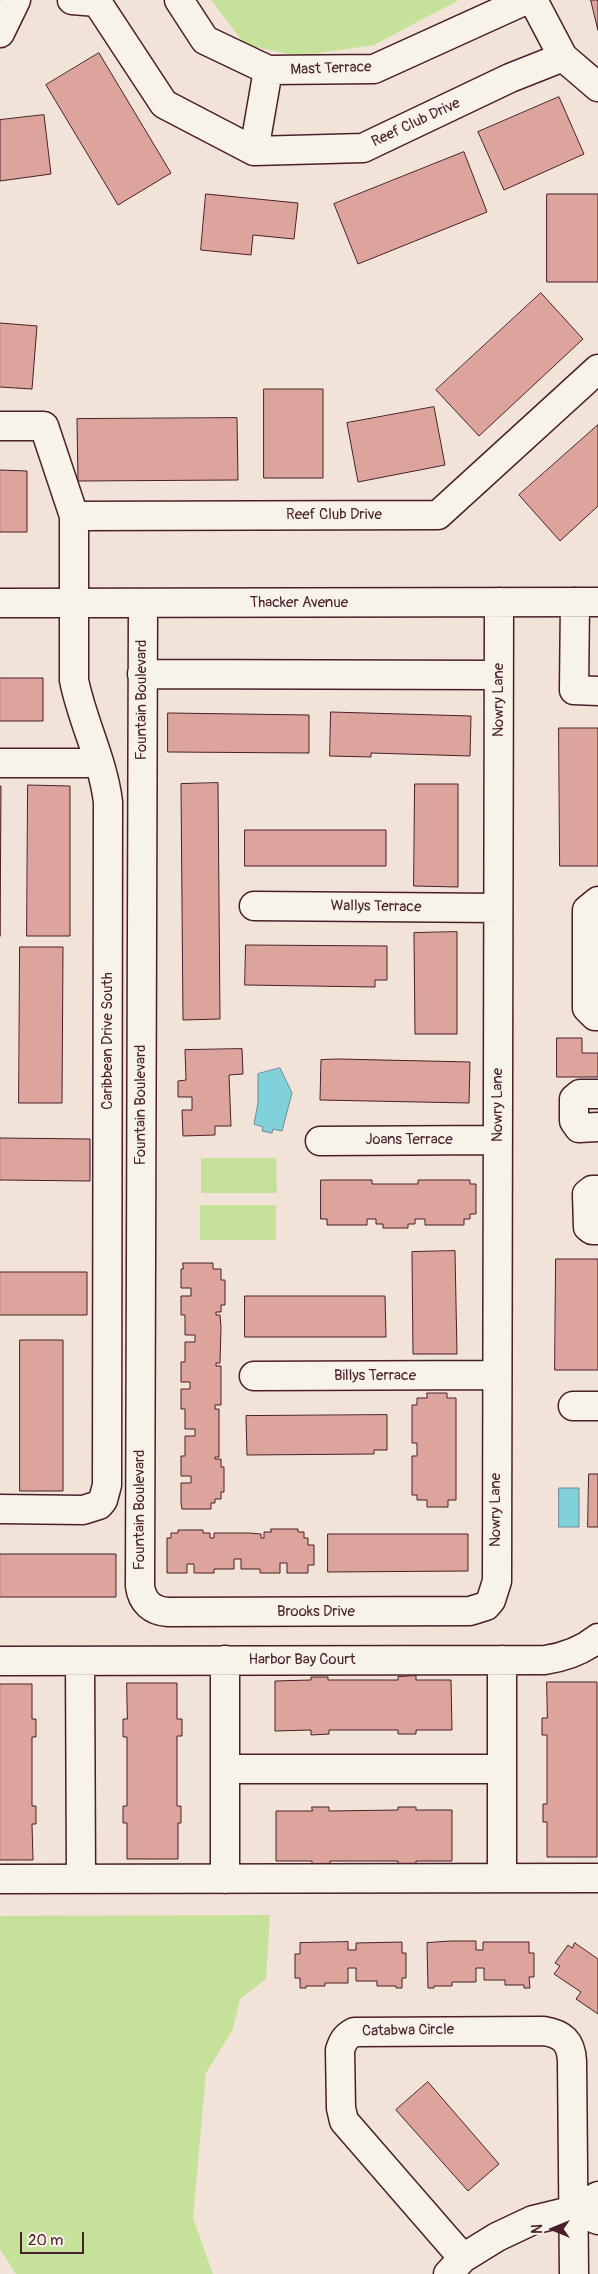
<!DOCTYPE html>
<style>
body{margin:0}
#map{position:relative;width:598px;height:2274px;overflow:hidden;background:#f2e3d9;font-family:Pangolin,sans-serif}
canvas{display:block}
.north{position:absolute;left:528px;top:2204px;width:50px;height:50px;-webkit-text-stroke:4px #f7f3e8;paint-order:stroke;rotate:270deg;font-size:14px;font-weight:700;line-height:20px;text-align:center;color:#4a1f2b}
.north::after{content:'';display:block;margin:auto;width:18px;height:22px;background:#4a1f2b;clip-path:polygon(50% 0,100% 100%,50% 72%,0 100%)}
.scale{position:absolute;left:20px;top:2232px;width:64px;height:22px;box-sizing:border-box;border:2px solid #4a1f2b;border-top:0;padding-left:6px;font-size:15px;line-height:18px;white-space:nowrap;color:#4a1f2b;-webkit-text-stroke:4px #f7f3e8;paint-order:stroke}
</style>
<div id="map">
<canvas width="598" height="2274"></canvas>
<div class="north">N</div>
<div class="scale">20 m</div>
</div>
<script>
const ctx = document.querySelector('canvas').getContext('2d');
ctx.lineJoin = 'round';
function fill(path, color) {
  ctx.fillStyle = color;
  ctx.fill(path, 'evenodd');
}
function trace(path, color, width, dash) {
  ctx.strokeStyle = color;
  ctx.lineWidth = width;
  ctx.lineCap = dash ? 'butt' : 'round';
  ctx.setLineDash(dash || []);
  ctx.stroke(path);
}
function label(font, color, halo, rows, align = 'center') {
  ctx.font = font + ' Pangolin,sans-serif';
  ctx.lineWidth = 4;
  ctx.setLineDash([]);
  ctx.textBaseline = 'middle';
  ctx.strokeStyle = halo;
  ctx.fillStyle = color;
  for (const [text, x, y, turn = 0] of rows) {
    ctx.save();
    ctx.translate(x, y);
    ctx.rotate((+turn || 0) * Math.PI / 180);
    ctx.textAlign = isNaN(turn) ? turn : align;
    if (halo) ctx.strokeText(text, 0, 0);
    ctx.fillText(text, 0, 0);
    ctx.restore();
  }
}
fill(new Path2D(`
 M211,0H459L374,45L299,56L245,45Z
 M201,1158H276L277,1193H201Z
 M200,1205H276V1240H200Z
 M270,1915L266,1979L240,1999L233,2029L206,2073L193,2218L213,2274H16L0,2249V1916Z`), '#c6e29a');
const water = new Path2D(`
 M280,1068L292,1093L282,1131L273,1129L272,1133L262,1131L263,1127L254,1124L258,1103V1074Z
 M559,1488H579V1527H559Z`);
fill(water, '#81d1da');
trace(water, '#6b8a94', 1);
const building = new Path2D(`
 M591,0H598V30Z
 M99,53L171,173L118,205L46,85Z
 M559,97L584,154L504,190L478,132Z
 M44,115L51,174L0,181V120Z
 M464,152L487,212L358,264L334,204Z
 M206,194L298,203L294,239L253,235L251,255L201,250Z
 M547,194H598V282H547Z
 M541,293L583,339L479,436L436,390Z
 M0,323L37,326L32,389L0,387Z
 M264,389H323V478H264Z
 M434,407L445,465L358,482L347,423Z
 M237,418L238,480L78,481L77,419Z
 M598,425V506L560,541L519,495Z
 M0,470L27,471V532H0Z
 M0,678H43V721H0Z
 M331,712L471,716L470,756L371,753V757L330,756Z
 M168,713L309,715V753L168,752Z
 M559,728H598V866H560Z
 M218,783L220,1019L183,1020L181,784Z
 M415,784H458V887L414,886Z
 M28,785L70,786V936H27Z
 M0,786H1L0,936Z
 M245,830H386V866H245Z
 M457,932V1034H415L414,933Z
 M246,945L387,946V980H375V987L245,985Z
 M20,947H63L62,1103H19Z
 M557,1038H582V1053H598V1077H557Z
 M242,1049L243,1074L229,1075L231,1126H215V1135L183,1136L182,1110H192V1097H178V1081L186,1080L185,1050Z
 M338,1059L470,1062L469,1103L320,1100L321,1060Z
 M0,1138L90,1139V1181L0,1180Z
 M321,1180H372V1184H418V1180H470V1184H476V1214H470V1219H464V1225H425V1219H415V1224H408V1228H383V1224H376V1219H367V1225H327V1219H321Z
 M455,1251L457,1354H413L412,1252Z
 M556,1259H598V1370H555Z
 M183,1263H213V1269H221V1280H225V1305H221V1312H216V1315H220L221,1327L220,1363H216V1366H221V1405H215V1409H219V1457H215V1459H221V1467H224V1492H221V1499H215V1503H211V1509H182L181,1503V1483H191V1476H181V1456H185V1436H195V1429H185V1409H181V1389H190V1382H181V1362H185V1342H195V1335H185V1315H181V1296H191V1288H181V1269H183Z
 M0,1272H87V1315H0Z
 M245,1296H385L386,1337H245Z
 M20,1340H63V1491H20Z
 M427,1393H447V1398H456V1500H448V1507H427V1500H417V1495H412V1456H417V1443H412V1405H417V1398H427Z
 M387,1415V1450H374V1454L247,1455L246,1416Z
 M589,1474H598V1527H588Z
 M271,1529H298V1532H304V1538H308V1545H314V1565H308V1573H287V1563H280V1573H260V1569H241V1559H234V1569H214V1573H194V1564H187V1573H167V1538H171V1533H178V1530H203V1533H210V1538H214V1533H249L261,1534V1538H264V1532H271Z
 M328,1534H468V1571L328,1572Z
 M0,1554H116V1597H0Z
 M416,1676V1680H451L452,1730H416V1734H398V1730H329V1734L311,1735V1730L275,1731V1681L311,1680V1677H328V1680H398V1677Z
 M547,1682H597V1857H547V1822H543V1804H547V1735H542V1718H547Z
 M127,1683H177V1719H182V1736H177V1806H181V1823H178V1859H127V1823H123V1806H127V1737H123V1719H127Z
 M0,1684H32V1719H36V1737H32V1806H36V1824H32L33,1860H0Z
 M312,1807H329V1811L398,1810V1807H416V1810H452V1861H416V1865H398V1861H330V1865H312V1861H276V1811H312Z
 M451,1941H476V1950H483V1942H529V1953H534V1977H529L530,1988H524V1985H505V1980H484V1968H476V1982H452V1986H434V1988H428L427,1943Z
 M348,1942V1950H356V1943L402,1942V1953H406V1978H402V1988H396V1986H377V1981H356V1968H348V1983H325V1986H306V1988H300V1978H295V1954H300V1943Z
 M575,1943L598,1959V2014L576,1999L581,1992L554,1974L560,1966L555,1963L568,1945L572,1948Z
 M428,2082L499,2164L468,2191L396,2110Z`);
fill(building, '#dda49b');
trace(building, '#4a1f2b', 1);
const minor = new Path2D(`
 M72,0L97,2L164,104L254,151L363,148L510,78L563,57L598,87
 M179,0L205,40L268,70L374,69L526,0
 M533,0L563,57
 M0,33L16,0
 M254,151L268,70
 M0,426H44L74,516L438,515L598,369
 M575,602L574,690L598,691
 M0,603L598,602
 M143,603L140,1586C142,1602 152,1611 168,1612L470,1611L486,1606L491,1600L497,1581L499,602
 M142,674L499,675
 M0,763H99
 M598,901L587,910V1008L595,1016H598
 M254,906L498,908
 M598,1094H580L574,1099V1121L579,1128L598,1127
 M320,1141L498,1140
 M598,1190H592L587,1194L588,1227L592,1230H598
 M254,1376L496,1375
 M573,1406H598
 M0,1509L83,1510L99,1505L103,1500L107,1485L108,802C103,760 82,721 74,680V516
 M225,1660V1879
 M502,1660V1878
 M0,1661L545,1660C565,1657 582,1651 598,1638
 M80,1661L81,1879
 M225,1769H502
 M0,1879L598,1878
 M574,2210L598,2220
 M463,2258L344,2121L341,2108L340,2050C343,2041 345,2037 354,2032L544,2031C562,2034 571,2041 572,2061L574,2274
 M448,2274L463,2258L497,2237L533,2220L574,2210L598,2196`);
trace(minor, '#4a1f2b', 31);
trace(minor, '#f7f3e8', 28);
label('15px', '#4a1f2b', '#f7f3e8', [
 ["Mast Terrace",331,69,-2],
 ["Reef Club Drive",416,123,-25],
 ["Reef Club Drive",334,515],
 ["Thacker Avenue",299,603],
 ["Fountain Boulevard",142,700,-90],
 ["Nowry Lane",499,700,-90],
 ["Wallys Terrace",376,907,1],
 ["Caribbean Drive South",108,1041,-90],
 ["Fountain Boulevard",141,1105,-90],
 ["Nowry Lane",498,1105,-90],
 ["Joans Terrace",409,1140],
 ["Billys Terrace",375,1376],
 ["Fountain Boulevard",140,1510,-90],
 ["Nowry Lane",496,1510,-90],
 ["Brooks Drive",316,1612],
 ["Harbor Bay Court",302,1660],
 ["Catabwa Circle",408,2031,-1]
]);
</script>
